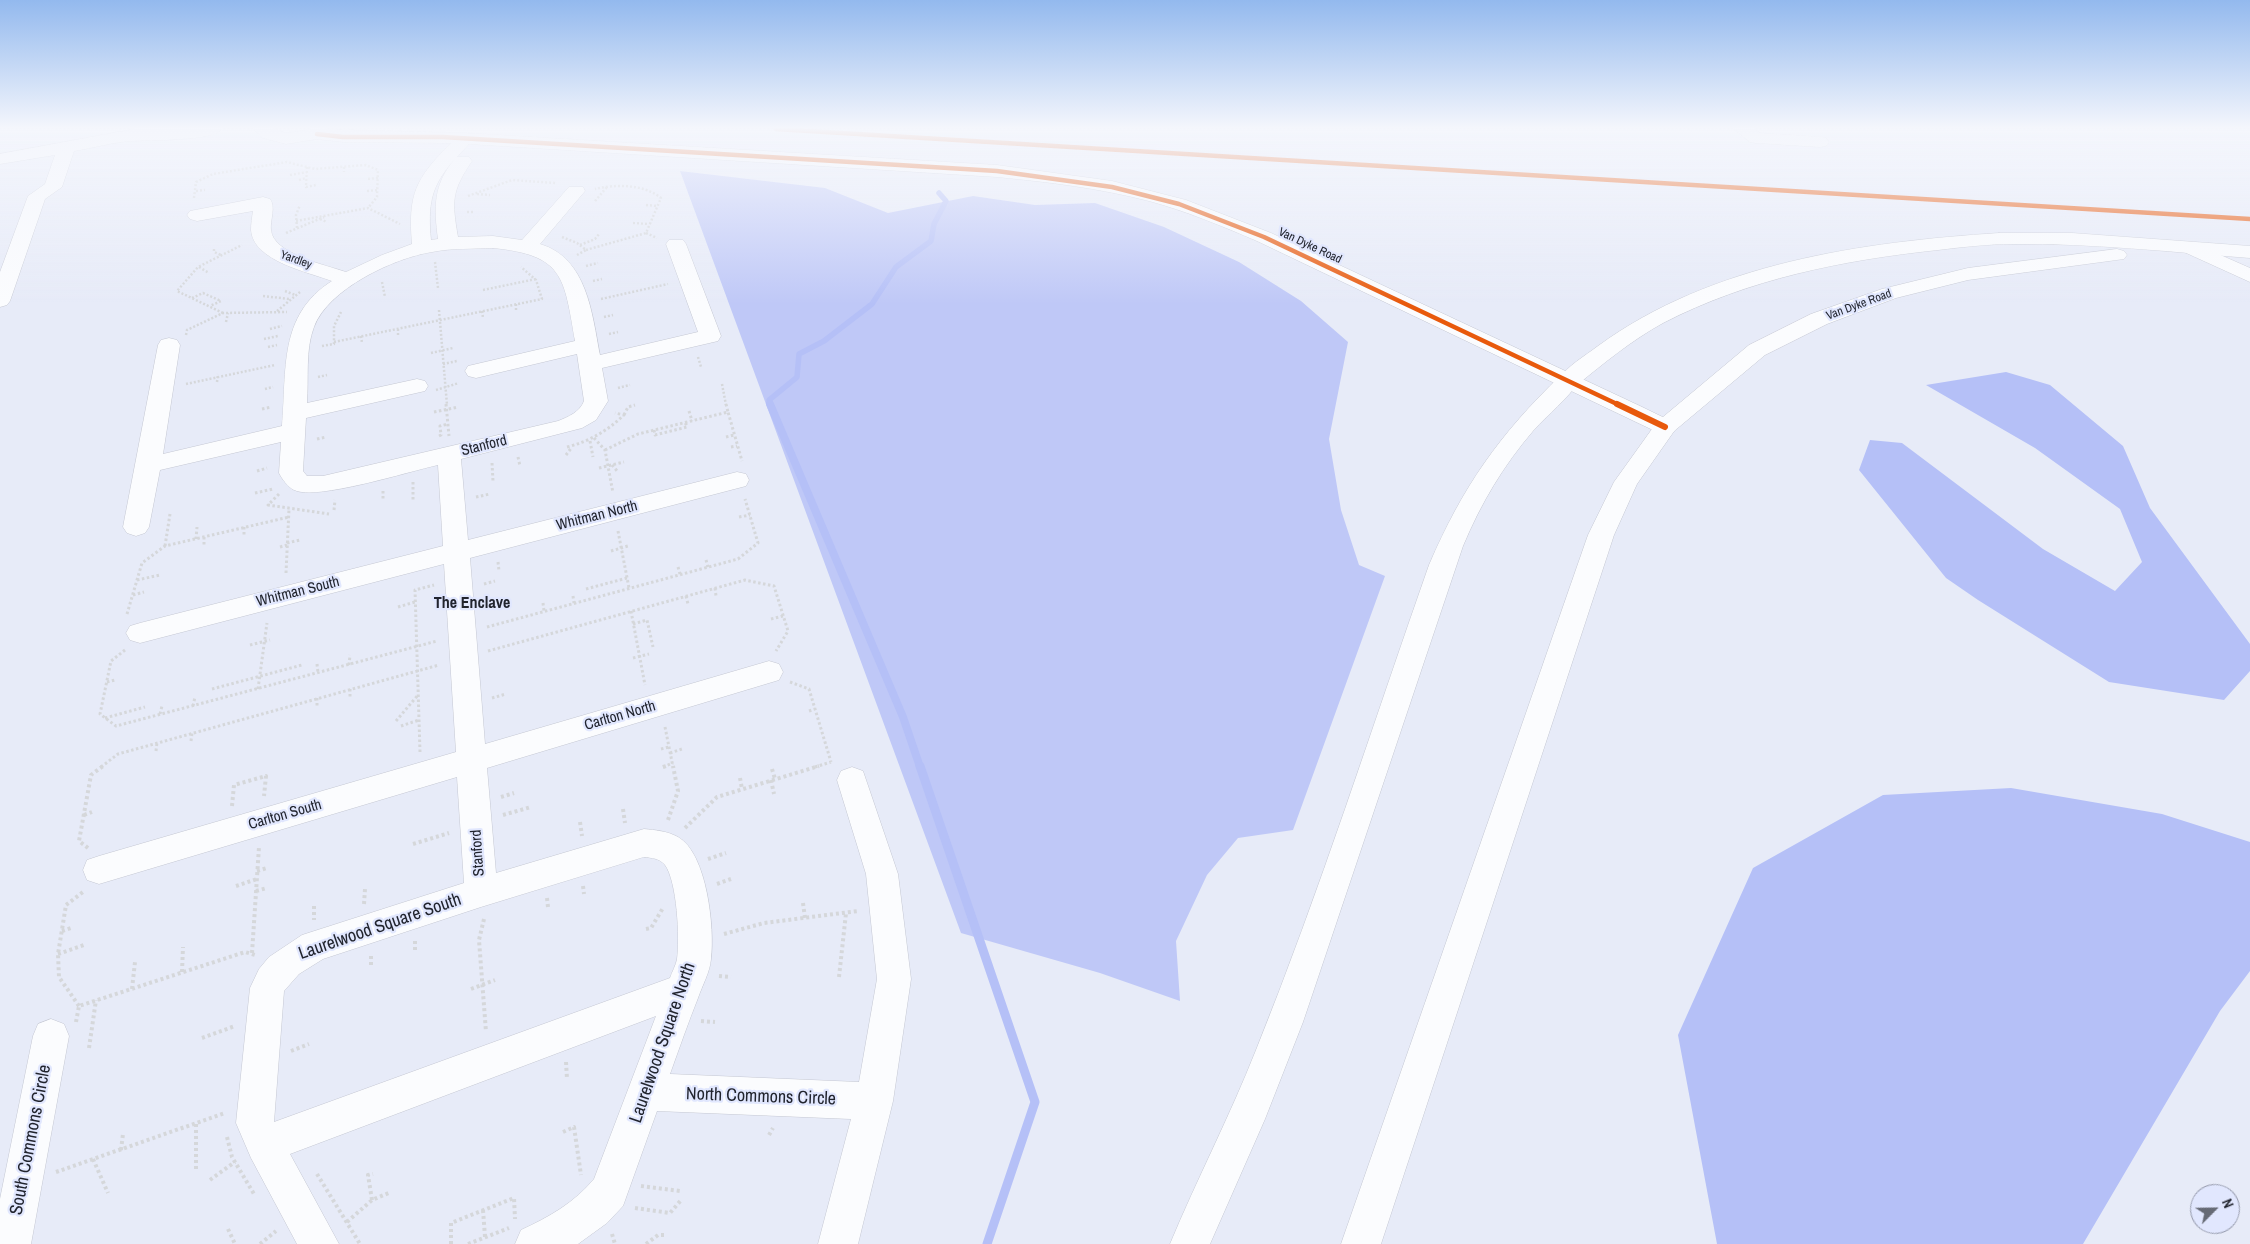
<!DOCTYPE html>
<style>
body{margin:0}
#map{position:relative;width:2250px;height:1244px;overflow:hidden;background:#e7ebf8;font-family:"Archivo Narrow",sans-serif}
canvas{display:block}
.north{position:absolute;left:2190px;top:1184px;width:50px;height:50px;box-sizing:border-box;background:#e1e7fe;border:1px solid #9499ab;border-radius:50%;rotate:67deg;font-size:14px;font-weight:700;line-height:20px;text-align:center;color:#21242e}
.north::after{content:'';display:block;margin:auto;width:18px;height:22px;background:#666a75;clip-path:polygon(50% 0,100% 100%,50% 72%,0 100%)}
</style>
<div id="map">
<canvas width="2250" height="1244"></canvas>
<div class="north">N</div>
</div>
<script>
const ctx = document.querySelector('canvas').getContext('2d');
ctx.lineJoin = 'round';
function fill(path, color) {
  ctx.fillStyle = color;
  ctx.fill(path, 'evenodd');
}
function trace(path, color, width, dash) {
  ctx.strokeStyle = color;
  ctx.lineWidth = width;
  ctx.lineCap = dash ? 'butt' : 'round';
  ctx.setLineDash(dash || []);
  ctx.stroke(path);
}
function label(font, color, halo, rows, align = 'center') {
  ctx.font = font + ' "Archivo Narrow",sans-serif';
  ctx.lineWidth = 4.5;
  ctx.setLineDash([]);
  ctx.textBaseline = 'middle';
  ctx.strokeStyle = halo;
  ctx.fillStyle = color;
  for (const [text, x, y, turn = 0] of rows) {
    ctx.save();
    ctx.translate(x, y);
    ctx.rotate((+turn || 0) * Math.PI / 180);
    ctx.textAlign = isNaN(turn) ? turn : align;
    if (halo) ctx.strokeText(text, 0, 0);
    ctx.fillText(text, 0, 0);
    ctx.restore();
  }
}
fill(new Path2D(`
 M680,171L825,188L888,213L973,196L1035,205L1095,203L1164,227L1239,262L1301,301L1348,342L1329,439L1341,510L1359,565L1385,576L1293,830L1238,838L1207,875L1176,941L1180,1001L1100,973L961,933Z`), '#bfc8f7');
fill(new Path2D(`
 M2006,372L2050,385L2123,446L2150,508L2250,644V671L2224,700L2109,682L1978,600L1946,578L1859,470L1870,440L1902,443L2043,549L2115,591L2142,562L2120,509L2035,448L1926,385Z
 M2011,788L2162,814L2250,842V971L2220,1011L2083,1244H1717L1678,1035L1753,868L1883,795Z`), '#b5c0f7');
trace(new Path2D(`
 M771,405L769,400L797,377L799,354L824,341L872,304L896,267L931,241L934,224L946,201L939,193`), '#b5c0f7', 5.5);
trace(new Path2D(`
 M770,404L903,717L920,767`), '#b5c0f7', 8);
trace(new Path2D(`
 M920,766L1035,1102L987,1244`), '#b5c0f7', 9);
const minor = new Path2D(`
 M135,129H222C215,141 147,140 132,141C113,142 93,148 74,151L62,187L45,199L10,301L7,305L0,307V272L28,196L45,184L55,155L0,164V154Z
 M254,129H273L286,133L313,129L465,133L997,165L1112,181L1186,200L1271,233L1640,406L1673,422L1677,427L1673,432L1665,434L1657,432L1257,241C1222,226 1186,211 1149,201C1099,188 1048,182 997,177L469,144L457,157H469L472,161C451,192 452,201 458,237L493,236L522,240L569,187H583L585,191L540,244C587,258 592,313 600,355L698,332L666,244L669,240H683L686,244L721,336L718,341L602,368L608,401L596,420L582,428L461,459L468,540L737,472L746,474L749,480L746,486L470,558L485,744L769,661L779,664L783,672L779,680L487,768L496,873L644,829C655,830 667,831 678,837C707,853 715,929 711,959C710,972 702,986 698,998C688,1023 679,1049 670,1074L859,1082L877,979L866,874L837,780L841,771L852,767L863,771L898,874L911,979L893,1101L858,1244H818L851,1119L657,1111L623,1206L607,1223L578,1244H515L521,1230C549,1217 574,1203 594,1179L656,1016L290,1154L339,1244H297L251,1158L236,1123L250,988L259,969L269,957L302,935L464,883L457,777L99,884L87,880L83,870L87,860L99,856L456,752L444,564L140,643L130,640L126,633L130,626L140,623L443,546L438,465C410,471 316,501 294,490C288,487 282,479 279,473L281,442L160,470L149,527L145,533L136,536L127,533L123,527L158,345L161,340L169,338L177,340L180,345L163,454L282,426C287,370 278,315 332,281C308,272 253,261 251,230C251,224 252,217 253,211L197,221L190,219L187,215L190,211L263,197L270,199C276,207 270,220 271,230C273,254 326,265 346,272L382,255L412,244C408,194 415,179 451,143L343,142L317,139L286,144L263,138ZM454,160C433,185 434,208 438,239L431,240C428,205 430,187 454,160ZM493,248C564,255 564,277 575,341L468,366L465,371L468,376L476,378L577,354L584,401C580,412 568,417 558,421L323,476H307L303,471L306,418L425,391L428,386L425,381L417,379L307,403C309,379 305,350 314,327C328,289 394,258 432,252C452,248 473,249 493,248ZM644,857C652,858 659,858 665,865C677,881 680,939 677,959C676,965 672,972 670,978L274,1122L284,991L299,974L323,959L481,907Z
 M1734,129H1755L1760,133L1820,137L1826,138L1829,142L1826,146L1820,147L1756,143L1750,142Z
 M2191,242L2250,268V282L2184,252L2181,248L2184,244Z
 M51,1019L64,1024L69,1036L31,1244H0V1199L33,1036L38,1024Z`);
const major = new Path2D(`
 M1999,233H2072L2250,246V258C2171,252 2092,243 2013,244C1988,244 1963,247 1938,250C1843,260 1748,279 1663,323C1632,340 1604,363 1577,385L1569,387L1561,385L1558,380C1567,366 1585,356 1598,346C1712,263 1862,242 1999,233Z
 M2117,249L2124,251L2127,255L2124,259L1968,280L1896,298L1827,324L1765,355L1673,432L1665,434L1657,432L1653,427L1657,422L1749,345L1811,314L1882,289L1968,268Z`);
const highway = new Path2D(`
 M1569,373L1577,375L1580,380C1568,399 1548,414 1533,431C1503,466 1481,503 1463,546L1303,1022L1265,1119L1210,1244H1170C1197,1179 1230,1116 1256,1050C1320,891 1372,727 1429,565C1463,486 1499,435 1561,375Z
 M1665,420L1673,422L1677,427L1637,484L1614,535L1381,1244H1341L1588,535L1614,482L1657,422Z`);
trace(minor, '#c4c7d2', 1);
trace(major, '#c4c7d2', 1);
trace(highway, '#c4c7d2', 1);
trace(new Path2D(`
 M307,167L306,187L316,185
 M344,167V172
 M290,175L307,172
 M368,179L378,178
 M299,180L306,178
 M196,191L205,190
 M367,191L377,190
 M477,194L490,195
 M468,196L512,180L556,183
 M194,198L196,182L213,174L287,162L315,169L366,165L378,170L377,197L368,208
 M595,201L607,187
 M646,205L658,206
 M467,212H474
 M320,219L327,222
 M296,221L368,208L400,224
 M633,223L649,224
 M297,228L296,215L300,205
 M286,233L324,217
 M646,233L657,238
 M562,237L577,243L586,250L577,255
 M580,245L595,239L599,234
 M214,249V252L221,255
 M586,250L646,233L661,198C644,184 616,184 595,189
 M435,262L438,288
 M586,266L598,263
 M199,267L209,273
 M593,281L602,279
 M382,282L385,297
 M483,290L536,279
 M285,291L295,295
 M263,296L289,299
 M192,298L203,293L221,301L210,306
 M601,299L668,284
 M516,304V310
 M439,310L447,405
 M277,311L300,292
 M482,311L483,318
 M223,313L177,291L198,267L242,245
 M604,317L613,315
 M226,322L228,313
 M270,329L282,326
 M398,329V336
 M609,334L618,332
 M186,335L187,330L223,313L287,312
 M361,336L362,343
 M264,339L278,336
 M334,342L542,299L536,280L521,267
 M322,346L334,344V326L341,312
 M268,347L277,345
 M431,353L453,348
 M698,357L701,367
 M443,364L457,361
 M318,377L327,375
 M217,382L218,374
 M186,384L275,365
 M722,384L726,405
 M618,388L630,385
 M265,389L273,387
 M436,390L459,383`), '#d5d7da', 2.5, [2, 2]);
trace(new Path2D(`
 M446,404L449,436
 M726,404L728,412
 M262,409L271,407
 M689,411L692,421
 M434,412L458,407
 M624,415L628,407L635,405
 M654,430L655,435L687,427L685,422
 M439,436L441,435L440,426L448,424
 M726,437L734,435
 M594,438L605,450L613,493
 M317,439L326,437
 M590,441L593,457
 M567,447C590,441 607,431 624,415L615,413
 M731,447L737,446
 M605,450L638,434L728,412L742,461
 M566,455L572,447
 M518,457L520,466
 M492,463L493,481
 M612,465L618,472
 M599,468L624,462
 M257,471L267,468
 M413,482V500
 M383,491V499
 M255,493L273,489
 M279,494L268,505L329,514
 M476,497L490,494
 M334,510L335,500
 M739,517L750,515
 M244,527V535
 M618,531L629,588
 M204,537V545
 M196,539L197,527
 M287,543L300,540
 M165,546L170,514
 M280,547L287,545
 M611,551L628,546
 M706,560L708,567
 M498,562L499,571
 M678,567L680,574
 M286,573L289,509
 M137,580L160,575
 M484,584L495,581
 M715,588L716,596
 M586,589L627,578
 M133,595L144,592
 M573,596L574,603
 M686,596L688,604
 M543,603L544,611
 M398,607L415,602
 M631,611L645,685
 M127,614L142,563L165,546L289,517
 M771,619L783,616
 M633,624L647,620L653,647
 M487,627L738,559L758,543L745,499
 M250,645L270,640
 M125,650L111,661L100,714L116,726L437,641
 M488,651L745,580L774,586L788,631L776,651
 M633,658L649,654
 M317,664L318,673
 M349,665L350,655
 M107,682L115,680
 M790,682L809,689L831,762
 M212,689L302,665
 M258,689L267,623
 M350,689V698
 M317,698V707
 M492,698L506,694
 M193,706L195,697
 M809,711L815,709
 M160,714L162,706
 M105,718L145,707
 M396,721L418,695
 M401,726L419,720
 M665,727L673,767
 M191,741L192,733
 M661,749L669,747
 M156,751L157,742
 M420,752L415,590L434,585
 M670,753L682,749
 M101,767L118,754L439,665
 M663,767L673,763
 M815,767L831,762`), '#d5d7da', 3, [2.5, 2.5]);
trace(new Path2D(`
 M663,767L666,766
 M772,769L775,779
 M740,778L742,789
 M771,780L774,794
 M501,797L514,793
 M232,806L234,785L266,776L264,796
 M623,809L625,823
 M84,815L92,812
 M503,815L531,807
 M668,820L678,791L673,766
 M580,822L582,836
 M685,828L717,797L819,766
 M413,844L449,833
 M88,848L79,841L91,775L103,766
 M708,859L726,853
 M257,871L267,868
 M717,884L731,879
 M236,886L257,879
 M583,886L584,894
 M256,891L267,888
 M547,898L548,907
 M803,903L805,918
 M364,904L365,889
 M314,906V920
 M484,919L479,940L486,1032
 M646,929L651,928L663,908
 M62,931L71,928
 M724,934L764,923L858,911
 M415,941V950
 M252,953L259,847
 M58,954L84,945
 M371,956V965
 M182,972L183,947
 M719,976L731,977
 M839,977L846,913
 M132,989L135,962
 M471,989L495,980
 M79,1006L59,977L58,954L66,905L83,892
 M701,1021L715,1022
 M76,1022L79,1006L245,952L255,955
 M202,1038L235,1026
 M89,1048L96,1000
 M291,1051L309,1044
 M566,1062L567,1079
 M196,1124V1169
 M563,1132L574,1127L581,1175
 M769,1135L773,1128
 M227,1137L232,1157L254,1194
 M121,1150L123,1134
 M93,1159L108,1193
 M56,1172L225,1113
 M317,1174L360,1244
 M210,1180L235,1162
 M641,1186L680,1191
 M372,1200L368,1175L373,1174
 M635,1208L670,1213L682,1199
 M483,1210L485,1237
 M347,1222L372,1200L391,1192
 M228,1229L235,1244
 M612,1234L615,1244
 M260,1244L276,1231
 M451,1244V1223L514,1198L515,1219
 M468,1244L509,1228
 M646,1244L658,1235H664`), '#d5d7da', 4, [3, 3]);
fill(minor, '#fbfcfe');
fill(major, '#fbfcfe');
fill(highway, '#fbfcfe');
trace(new Path2D(`
 M776,129L2250,219
 M317,134L343,137H443L997,171L1112,187L1179,204L1264,237L1619,405`), '#e8590c', 4.5);
trace(new Path2D(`
 M1617,404L1665,427`), '#e8590c', 6);
const sky = ctx.createLinearGradient(0, 0, 0, 304);
sky.addColorStop(0, '#93b9ee');
sky.addColorStop(0.42, '#f4f6fc');
sky.addColorStop(1, '#f4f6fc00');
ctx.fillStyle = sky;
ctx.fillRect(0, 0, 2250, 304);
label('12px', '#21242e', '#e1e7fe', [
 ["Van Dyke Road",1310,246,25],
 ["Yardley",296,260,20],
 ["Van Dyke Road",1859,305,-20]
]);
label('15px', '#21242e', '#e1e7fe', [
 ["Stanford",484,446,-14],
 ["Whitman North",597,516,-14],
 ["Whitman South",298,592,-14],
 ["Carlton North",620,716,-16],
 ["Carlton South",285,815,-16],
 ["Stanford",478,853,-94]
]);
label('bold 16px', '#21242e', '#e1e7fe', [
 ["The Enclave",472,604]
]);
label('18px', '#21242e', '#e1e7fe', [
 ["Laurelwood Square South",380,927,-19],
 ["Laurelwood Square North",663,1043,-71],
 ["North Commons Circle",761,1097,2],
 ["South Commons Circle",31,1140,-79]
]);
</script>
